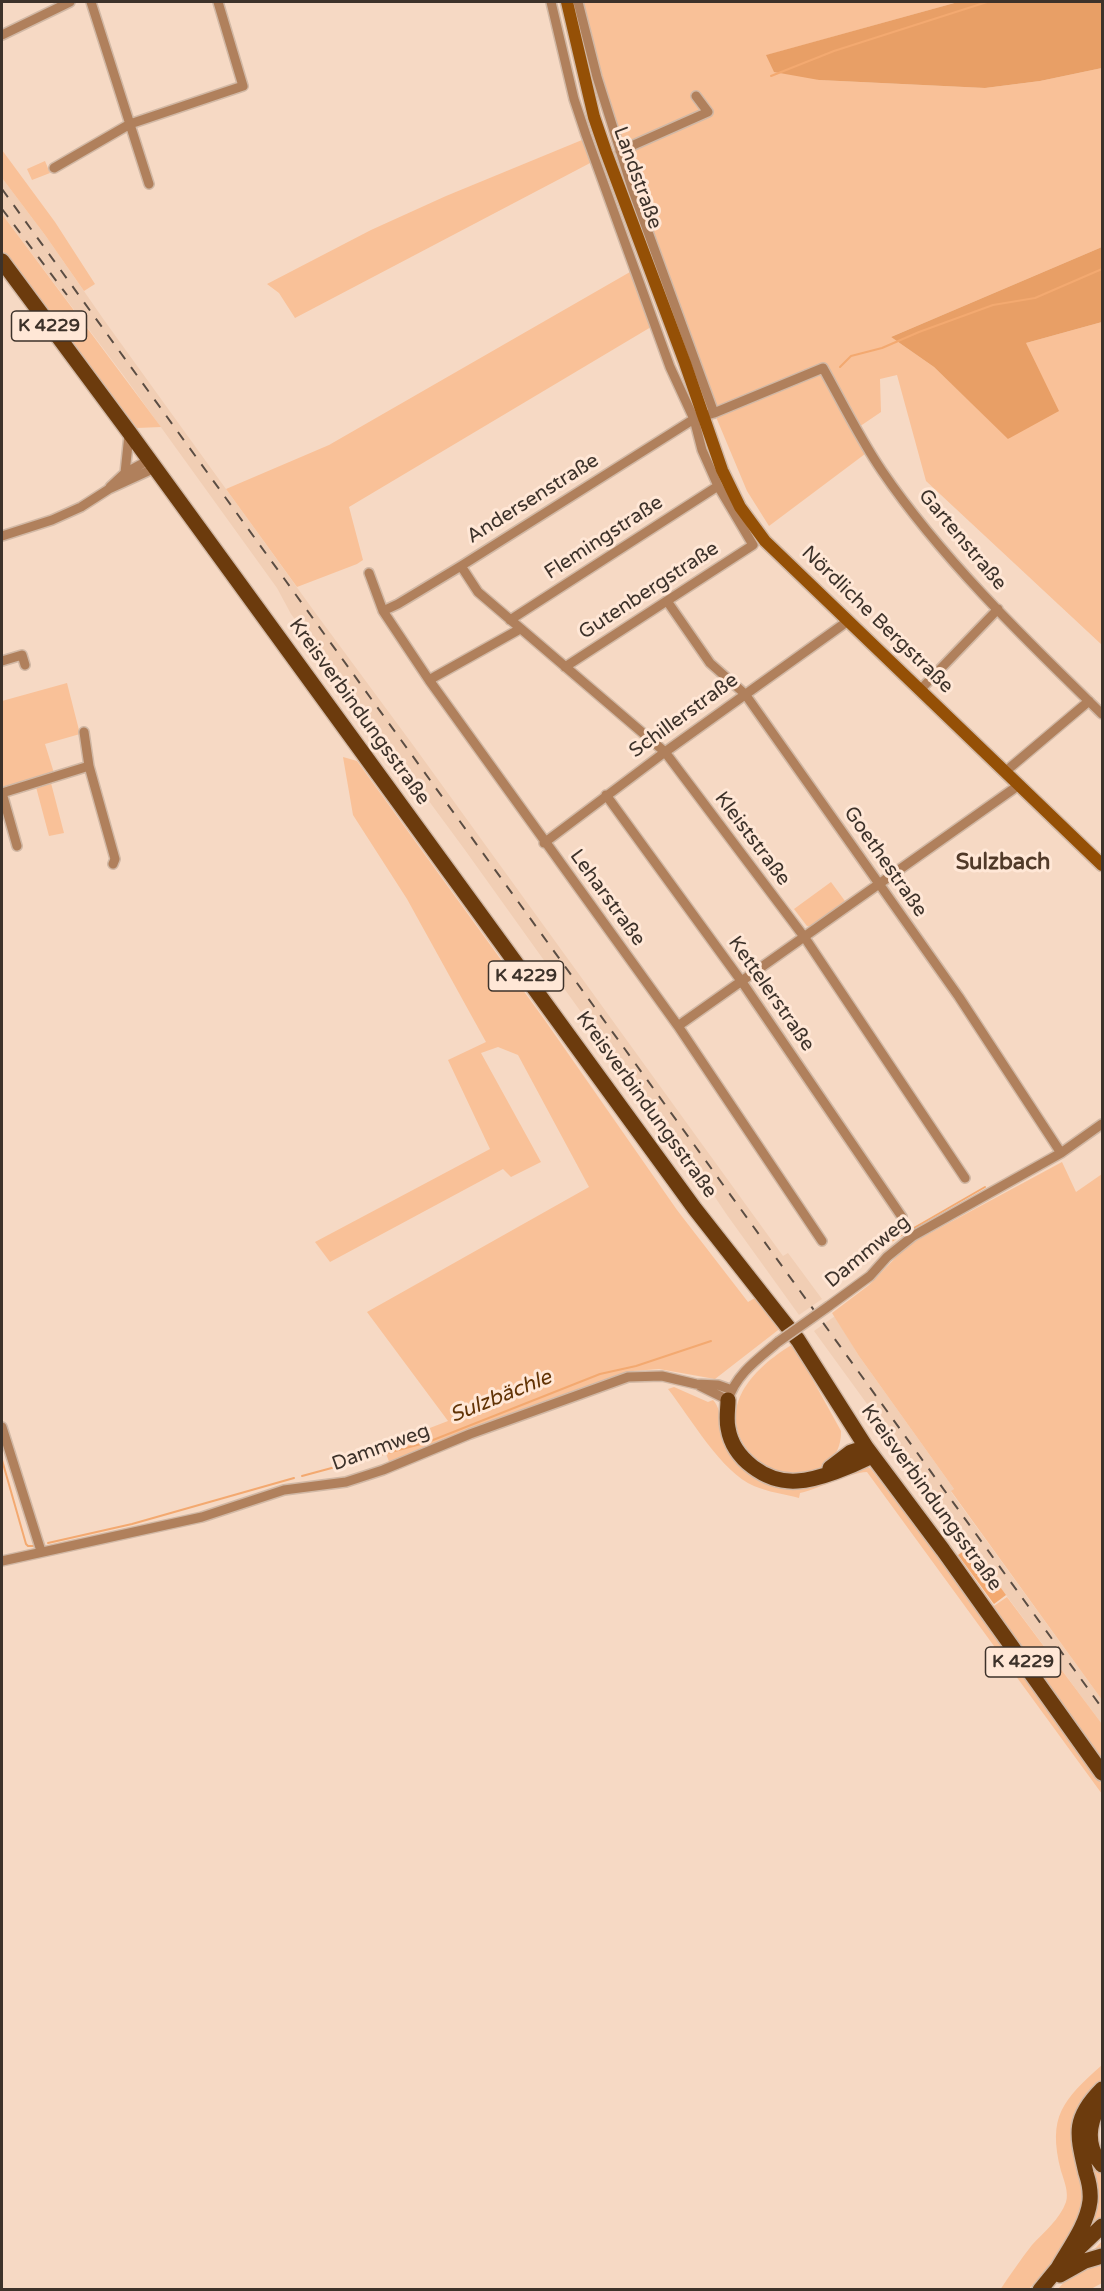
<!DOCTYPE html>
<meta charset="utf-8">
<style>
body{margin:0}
#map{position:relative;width:1104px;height:2291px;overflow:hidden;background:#f6d9c4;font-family:"Varela Round",sans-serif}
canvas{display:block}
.frame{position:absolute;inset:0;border:3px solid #3d322a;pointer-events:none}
</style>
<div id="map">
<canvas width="1104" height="2291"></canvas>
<div class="frame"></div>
</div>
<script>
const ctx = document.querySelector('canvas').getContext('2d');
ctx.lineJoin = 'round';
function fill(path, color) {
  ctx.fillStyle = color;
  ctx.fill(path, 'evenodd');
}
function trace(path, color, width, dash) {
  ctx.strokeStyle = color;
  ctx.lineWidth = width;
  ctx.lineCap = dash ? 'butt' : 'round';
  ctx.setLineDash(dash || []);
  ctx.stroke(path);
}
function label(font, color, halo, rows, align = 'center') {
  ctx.font = font + ' "Varela Round",sans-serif';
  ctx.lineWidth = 6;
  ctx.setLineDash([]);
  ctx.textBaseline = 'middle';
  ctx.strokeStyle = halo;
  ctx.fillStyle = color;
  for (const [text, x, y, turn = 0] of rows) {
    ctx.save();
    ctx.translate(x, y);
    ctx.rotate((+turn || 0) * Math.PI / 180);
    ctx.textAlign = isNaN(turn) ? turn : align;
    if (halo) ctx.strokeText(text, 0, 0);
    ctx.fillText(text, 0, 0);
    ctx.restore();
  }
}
fill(new Path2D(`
 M2,178L45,235L104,320L314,611L413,745L762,1227L783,1256L788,1253L822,1299L799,1315L727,1215L678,1142L591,1026L465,850L291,614L277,588L124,376L2,214Z
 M835,1316L859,1356L954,1489L951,1492L1102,1700V1724L1006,1595L814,1331Z`), '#f1ceb4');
fill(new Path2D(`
 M579,2H958L767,55L819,80L985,88L1040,81L1102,68V247L891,337L934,367L1009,439L1026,343L1102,322V645L926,481L897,375L880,379L881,412L853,431L865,454L769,526L747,491L716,417L614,149Z
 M582,140L592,162L295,318L279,293L267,284L371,230L446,196Z
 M2,150L55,222L95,284L84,291L45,235L2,178Z
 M45,161L50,173L32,180L27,169Z
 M2,214L161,427L137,428L12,264L2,250Z
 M630,272L651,327L349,507L363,560L357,564L297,587L226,489L329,445Z
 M67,683L80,734L45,744L54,773L2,787V701Z
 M343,757L357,761L544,1019L677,1210L748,1302L760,1295L782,1327L715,1379L659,1369L633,1371L517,1412L390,1464L383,1446L448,1421L367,1312L589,1187L518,1055L498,1047L481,1053L541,1162L511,1177L503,1169L330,1262L315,1242L490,1149L448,1060L486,1042L407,899L353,815Z
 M51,783L64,833L49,836L36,787Z
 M831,882L845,901L812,926H807L794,909Z
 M1062,1162L1076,1192L1102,1174V1700L951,1491L954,1489L859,1356L832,1313L869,1285L908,1245Z
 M793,1344L841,1431C842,1470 799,1484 768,1469C756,1463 749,1453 743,1443C719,1400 760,1364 793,1344Z
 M674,1387L708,1402L713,1400C724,1412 719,1431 726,1445C733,1460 751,1470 764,1481L864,1466L870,1468L973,1602L1102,1784V1794L867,1472C847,1473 822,1488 800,1493L799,1498C784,1494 768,1492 754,1486C722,1473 690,1417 668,1389Z
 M1007,1597L1102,1724V1765L991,1608Z
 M1102,2065V2083L1081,2216L1060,2253L1029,2289L1000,2290C1010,2275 1021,2259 1032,2245C1044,2232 1060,2219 1066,2202C1069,2193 1064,2180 1061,2171C1047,2116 1063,2100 1102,2065Z
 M1089,2159L1102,2171V2219L1087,2233Z
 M1102,2241V2283L1091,2289L1057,2290Z`), '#f9c198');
fill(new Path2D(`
 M958,2H1102V68L1040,81L985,88L819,80L774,72L766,55Z
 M1102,247V322L1026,343L1059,411L1008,439L934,367L891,337Z`), '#e89f66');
fill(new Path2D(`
 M971,1546L1006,1595L994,1604L958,1555Z`), '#f3a970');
trace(new Path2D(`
 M771,76L834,51L987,2
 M840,367L851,356L882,348L919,332L993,305L1035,298L1102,269
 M848,1266L985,1187
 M2,1460L26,1544L28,1546H33
 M302,1476L428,1442L600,1374L636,1366L711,1341
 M48,1543L132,1524L294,1478`), '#f3a970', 2);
const street = new Path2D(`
 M91,2L149,184
 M551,2L574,99L586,135L670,367L694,419L702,450L718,486L753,545L565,667
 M578,2L597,77L632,188L714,413
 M2,35L70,2
 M620,151L708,112L696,96
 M54,168L130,124L243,86L218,2
 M125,473L129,435
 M110,487L125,473L149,460
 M2,536L52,520L81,507L109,489L155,468
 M461,566L478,592L665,752L805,938L965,1178
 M369,573L383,611L429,680L678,1026L822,1241
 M667,601L710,663L745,694L959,997L1061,1153
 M383,611L398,604L461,566L694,419L714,413L823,368C842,402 860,439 882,471C942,559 1026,640 1102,714
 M510,620L718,486
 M2,661L22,655L25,665
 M429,680L520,629
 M921,689L998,609
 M84,732L89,766L115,859L113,864
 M1006,771L1089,701
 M2,793L89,766
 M2,793L17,846
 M606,795L742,982L902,1217
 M544,843L665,752L848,621
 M678,1026L1019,785
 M829,1306L870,1276L887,1257L913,1236L1061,1153L1102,1124
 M700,1386L728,1400C736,1374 758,1359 778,1342
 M2,1427L41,1551
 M2,1561L202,1517L284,1490L346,1482L383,1470L470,1434L628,1377L662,1376L696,1384L718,1385L732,1390`);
const secondary = new Path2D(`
 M567,2L594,117L606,152L685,363L722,470L740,507L765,541L1102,865`);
const primary = new Path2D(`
 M2,261L129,432L695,1209L798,1340L866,1447L943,1550L1102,1773
 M728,1400C728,1409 726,1419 728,1428C733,1459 766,1483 797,1481C819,1480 852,1466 872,1456
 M830,1468L851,1452L866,1447
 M1102,2101C1088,2122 1085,2146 1102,2165
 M1058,2268C1070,2247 1087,2225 1090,2201C1091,2191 1089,2182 1086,2173C1077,2134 1072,2119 1102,2089
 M1060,2275L1085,2261L1102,2256
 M1040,2290L1058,2268L1102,2226`);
trace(street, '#d1b8a5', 12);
trace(secondary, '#d1b8a5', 15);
trace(primary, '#d1b8a5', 18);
trace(street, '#b0805c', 9);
trace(secondary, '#955006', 12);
trace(primary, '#6c3b0d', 15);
trace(new Path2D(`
 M2,189L1102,1708
 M2,209L67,295`), '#5b4d43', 2, [10, 10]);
const streetBridge = new Path2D(`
 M778,1342L829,1306`);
trace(streetBridge, '#d1b8a5', 12, []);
trace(streetBridge, '#b0805c', 9);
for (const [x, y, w] of [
 [49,326,75],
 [526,976,75],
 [1023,1662,75]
]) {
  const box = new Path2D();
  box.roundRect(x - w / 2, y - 15, w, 30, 4.5);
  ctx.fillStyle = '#ffe7d6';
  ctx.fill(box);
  trace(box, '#3d322a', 1.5);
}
label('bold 18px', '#3d322a', null, [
 ["K 4229",49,326],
 ["K 4229",526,976],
 ["K 4229",1023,1662]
]);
label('20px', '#3d322a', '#ffe7d6', [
 ["Landstraße",637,178,70],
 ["Andersenstraße",533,499,-32],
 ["Flemingstraße",604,538,-33],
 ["Gartenstraße",962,540,50],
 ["Gutenbergstraße",649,591,-33],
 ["Nördliche Bergstraße",877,620,44],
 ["Kreisverbindungsstraße",359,712,54],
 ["Schillerstraße",684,716,-36],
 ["Kleiststraße",752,839,53],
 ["Goethestraße",885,862,55],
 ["Leharstraße",607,898,54],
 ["Kettelerstraße",771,994,55],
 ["Kreisverbindungsstraße",646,1105,54],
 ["Dammweg",868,1252,-39],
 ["Dammweg",381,1448,-20],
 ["Kreisverbindungsstraße",931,1498,54]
]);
label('italic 21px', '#623305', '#ffe7d6', [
 ["Sulzbächle",501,1397,-22]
]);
label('bold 22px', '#513a29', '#ffe7d6', [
 ["Sulzbach",1003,863]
]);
</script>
